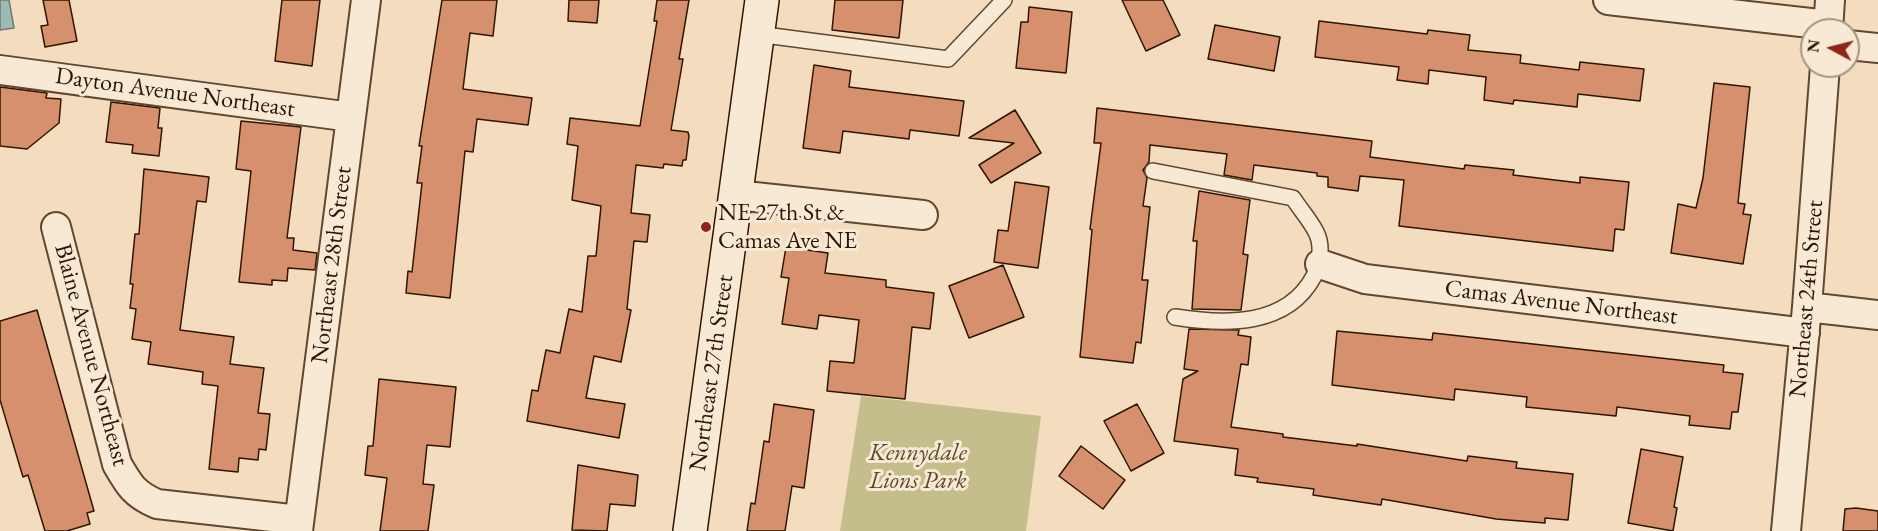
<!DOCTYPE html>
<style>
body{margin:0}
#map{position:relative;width:1878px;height:531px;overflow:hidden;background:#f4ddbe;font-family:"EB Garamond",serif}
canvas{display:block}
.north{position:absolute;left:1800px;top:18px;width:60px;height:60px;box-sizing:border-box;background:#f8e9d5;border:2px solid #a89480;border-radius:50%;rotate:277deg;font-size:16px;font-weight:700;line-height:24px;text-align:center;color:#2f1500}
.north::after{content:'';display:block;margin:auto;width:21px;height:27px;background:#8f2418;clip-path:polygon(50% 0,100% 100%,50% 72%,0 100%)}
</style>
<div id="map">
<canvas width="1878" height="531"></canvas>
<div class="north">N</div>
</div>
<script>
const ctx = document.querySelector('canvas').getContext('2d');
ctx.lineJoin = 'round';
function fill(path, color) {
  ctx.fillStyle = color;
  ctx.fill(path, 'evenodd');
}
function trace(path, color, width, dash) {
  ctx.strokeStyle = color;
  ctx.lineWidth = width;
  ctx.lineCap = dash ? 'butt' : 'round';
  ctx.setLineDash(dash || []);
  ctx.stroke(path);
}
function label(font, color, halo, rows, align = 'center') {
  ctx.font = font + ' "EB Garamond",serif';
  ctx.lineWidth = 6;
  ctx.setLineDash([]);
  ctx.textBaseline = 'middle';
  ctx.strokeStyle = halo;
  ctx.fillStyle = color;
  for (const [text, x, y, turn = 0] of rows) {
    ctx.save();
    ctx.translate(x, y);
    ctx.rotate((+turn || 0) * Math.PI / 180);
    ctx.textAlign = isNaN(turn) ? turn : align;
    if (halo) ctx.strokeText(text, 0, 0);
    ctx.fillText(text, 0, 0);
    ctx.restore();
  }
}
fill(new Path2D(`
 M861,396L1041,416L1026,531H840Z`), '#c4be8c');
const water = new Path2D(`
 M0,0H9L14,28L0,30Z`);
fill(water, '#9cbbb6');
trace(water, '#70796d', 1.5);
const building = new Path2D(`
 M43,0H69L77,41L45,47L41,26L48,25Z
 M282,0H320L312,66L275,61Z
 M442,0H497L493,36L470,33L463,89L532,98L528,125L477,119L473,152L465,151L450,298L406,293L408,271L412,272L422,183H417L422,146H419Z
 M569,0H599L597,23L568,21Z
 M657,0H689L679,59H683L671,130L688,132L689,136L686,160H683L682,166L664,164L663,168L636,165L631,213L650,215L647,242L634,241L627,309L631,310L621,362L594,356L586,398L625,404L619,438L527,421L532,390L538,391L546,350L560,353L569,309L582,312L588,256H596L601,206L572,200L578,146L567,144L570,118L640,126L657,21H654Z
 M835,0H903L899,38L832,30Z
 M1122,0H1163L1180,35L1146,51Z
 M1029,7L1072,12L1066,73L1016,68L1021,22H1028Z
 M1319,21L1427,34L1428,30L1470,35L1468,50L1521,55L1520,63L1579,70L1580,62L1644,69L1640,101L1578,94L1577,107L1514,100L1513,104L1484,100L1486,77L1429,70L1428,84L1397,80L1399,67L1315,57Z
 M1215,25L1280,37L1274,71L1208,59Z
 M814,65L851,71L849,87L964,101L959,136L910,130L909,139L843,131L840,153L803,148Z
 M1714,83L1750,87L1738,203L1745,204L1743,214L1751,215L1743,264L1671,253L1678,204L1696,208L1703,178Z
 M0,87L47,93L46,98L61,99L59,123L27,149L0,146Z
 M111,102L160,108L158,128H162L159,156L132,153L133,145L106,142Z
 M1097,108L1372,141L1370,157L1464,169L1465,165L1514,170L1513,175L1580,183V177L1629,182L1624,230L1615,229L1613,251L1399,226L1404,180L1360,176L1358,191L1328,187V177L1317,176V173L1254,165L1252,180L1224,175L1227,154L1150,145L1149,162L1143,170L1147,178L1143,206L1150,207L1142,280H1148L1141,343L1136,342L1133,363L1080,357L1092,230L1090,229L1101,143H1094Z
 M1015,110L1041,153L991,183L979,165L1014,143L969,138Z
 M241,121L301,127L287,238H294L293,250L317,253L315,270L288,268L287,281L272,280V285L239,282L251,171L236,169Z
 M144,169L209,177L206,202L197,201L180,330L234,337L230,364L264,368L258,413L270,414L266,450L259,449L258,460L239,458L238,472L209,469L218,386L202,384L203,372L148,364L151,342L132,339L136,309L130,308L133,284H130L135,234H139Z
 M1015,182L1049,187L1038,268L994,262L998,230L1008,231Z
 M1199,191L1250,200L1243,254L1248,255L1241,310L1192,309L1197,241H1193Z
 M786,247L828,253L825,273L886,280V287L934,293L930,329L912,327L905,399L827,391L830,361L854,363L859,320L819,315L817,329L782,324L789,278L781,277Z
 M1003,265L1024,317L969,338L949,286Z
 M37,310L94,511L87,513L90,524L67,531H45L28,475L23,477L0,400V321Z
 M1189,329L1239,330L1238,335L1251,337L1248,365L1241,364L1231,427L1283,434V437L1357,446V444L1467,461L1468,456L1517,462L1516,468L1573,474L1568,520L1545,518V523L1496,519L1382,499L1381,505L1313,495L1314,489L1257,482L1258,478L1235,475L1238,449L1174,441L1183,379L1198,371L1184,369Z
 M1337,331L1432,340L1433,333L1724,365L1723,372L1743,374L1738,412H1732L1730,429L1689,425L1690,416L1617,407L1616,416L1526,407L1527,397L1455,389L1454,400L1332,385Z
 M379,379L456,387L450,447L427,445L423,484L434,485L428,531H380L387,478L365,475L368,446H373Z
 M774,404L814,410L804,488L792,486L785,531H747L751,503L755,504L764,441L769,442Z
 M1137,404L1164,453L1131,471L1104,421Z
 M1081,446L1125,480L1103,509L1059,476Z
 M1641,449L1683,457L1674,507L1677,508L1673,531L1628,523Z
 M578,465L638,475L635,506L610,504L607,531L572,530Z
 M1856,508L1878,511V531H1843L1845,509Z`);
fill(building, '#d7906e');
trace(building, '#2f1500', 1.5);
const lane = new Path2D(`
 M757,34L948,59L1004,0
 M1153,171L1293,198C1300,209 1310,220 1316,232C1323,245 1320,264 1314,276C1287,327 1225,325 1175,317`);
const street = new Path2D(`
 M1608,0L1828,25
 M1828,30L1830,0
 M1848,45L1878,48
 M0,70L351,117
 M736,195L923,215
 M56,227L117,464C129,485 134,494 157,504L299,520
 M1320,264L1365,279L1805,333
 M1807,307L1878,315
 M298,531L366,0
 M1786,531L1807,307L1825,66`);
const secondary = new Path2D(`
 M690,531L762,0`);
trace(lane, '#604730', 18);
trace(street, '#604730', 32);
trace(secondary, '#2f1500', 36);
trace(lane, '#f8e9d5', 15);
trace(street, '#f8e9d5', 28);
trace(secondary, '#f8e9d5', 33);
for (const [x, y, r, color] of [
 [706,227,6,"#8f2418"]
]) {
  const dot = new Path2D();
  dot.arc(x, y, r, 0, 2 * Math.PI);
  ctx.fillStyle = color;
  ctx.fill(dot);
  trace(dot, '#f8e9d5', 2);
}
label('24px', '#2f1500', '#f8e9d5', [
 ["Dayton Avenue Northeast",175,93,8],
 ["Northeast 28th Street",332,265,-83],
 ["Northeast 24th Street",1807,299,-85],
 ["Camas Avenue Northeast",1561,303,7],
 ["Blaine Avenue Northeast",91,355,75],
 ["Northeast 27th Street",712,373,-82]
]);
label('24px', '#2f1500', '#f8e9d5', [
 ["NE 27th St &",718,213],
 ["Camas Ave NE",718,241]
], 'left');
label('italic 24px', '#5c482a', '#f8e9d5', [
 ["Kennydale",918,453],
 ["Lions Park",918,481]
]);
</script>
